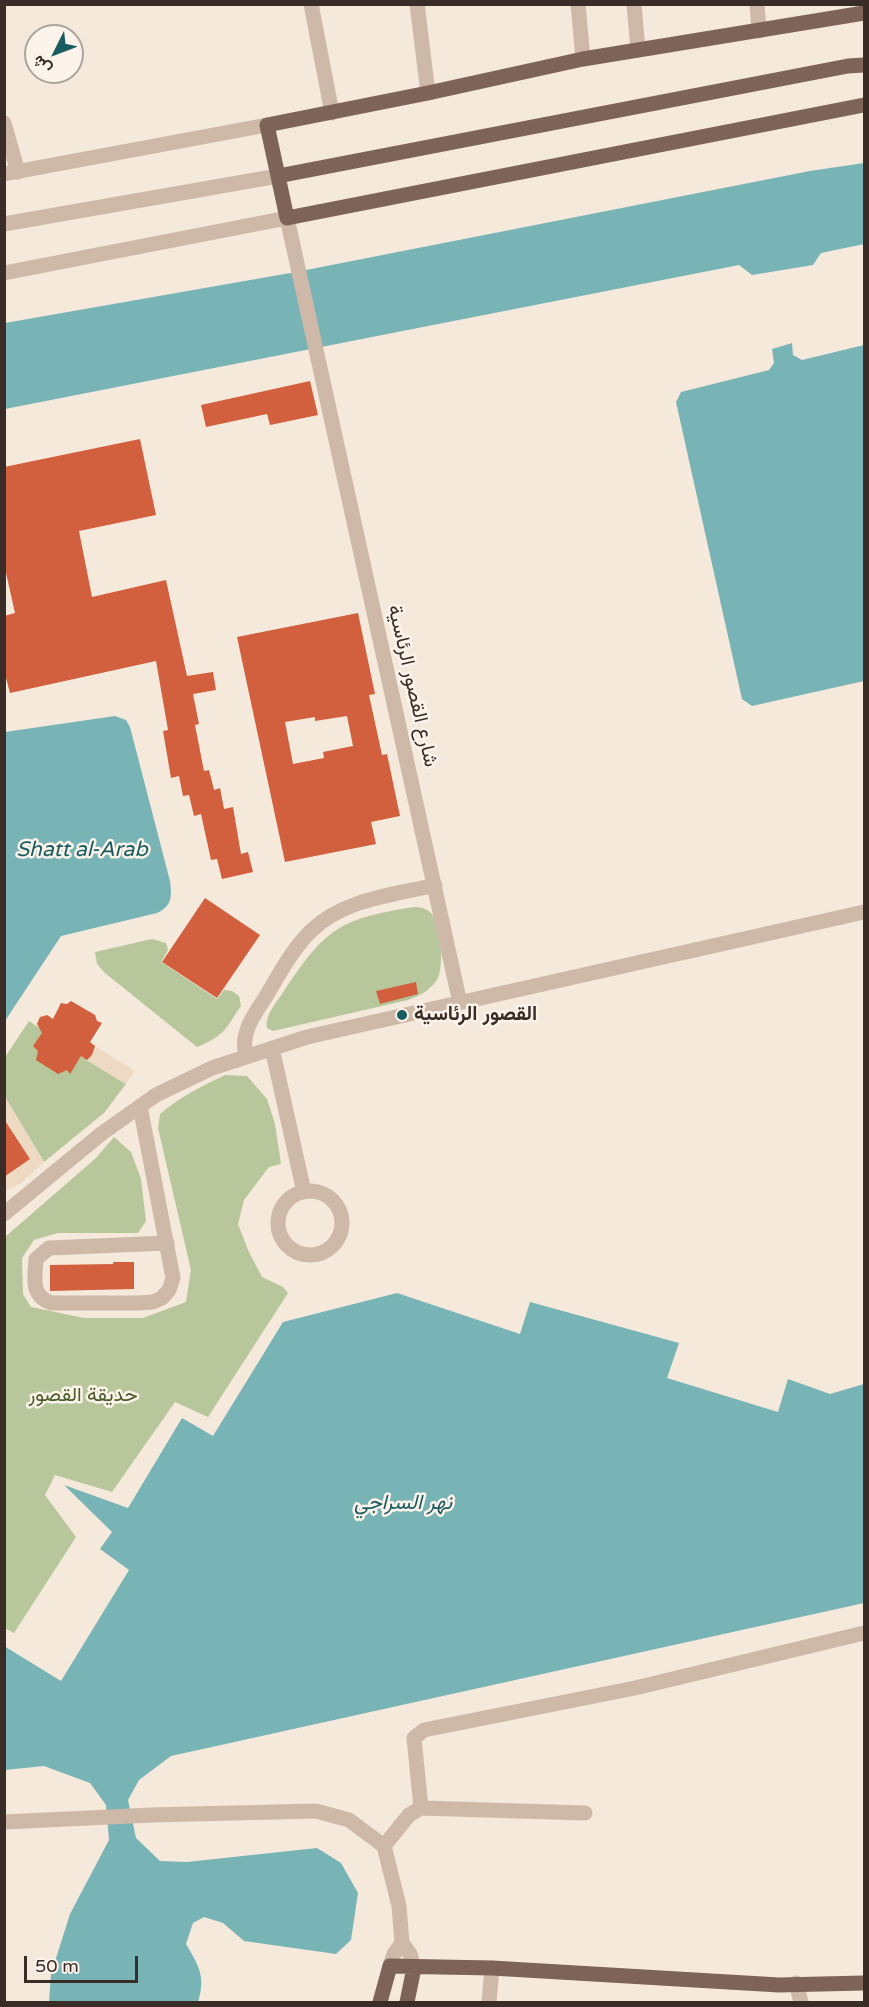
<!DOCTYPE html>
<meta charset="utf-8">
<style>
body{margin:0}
#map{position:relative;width:869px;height:2007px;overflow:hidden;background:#f5e9dc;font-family:"Varela Round",Vazirmatn,sans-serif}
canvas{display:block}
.frame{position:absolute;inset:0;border:6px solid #3a2d28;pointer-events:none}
.north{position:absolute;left:24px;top:24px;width:60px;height:60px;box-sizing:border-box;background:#fcf3ea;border:2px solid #aea49c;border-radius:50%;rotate:228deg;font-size:16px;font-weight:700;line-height:24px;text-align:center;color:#3a2d28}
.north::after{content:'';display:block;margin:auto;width:21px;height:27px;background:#195d60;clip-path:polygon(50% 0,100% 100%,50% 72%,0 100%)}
.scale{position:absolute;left:24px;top:1956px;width:114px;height:27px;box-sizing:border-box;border:3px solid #3a2d28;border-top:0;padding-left:8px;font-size:18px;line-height:21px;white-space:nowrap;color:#3a2d28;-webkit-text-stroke:4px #fcf3ea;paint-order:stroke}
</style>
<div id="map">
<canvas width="869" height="2007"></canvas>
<div class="frame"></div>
<div class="north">ش</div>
<div class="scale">50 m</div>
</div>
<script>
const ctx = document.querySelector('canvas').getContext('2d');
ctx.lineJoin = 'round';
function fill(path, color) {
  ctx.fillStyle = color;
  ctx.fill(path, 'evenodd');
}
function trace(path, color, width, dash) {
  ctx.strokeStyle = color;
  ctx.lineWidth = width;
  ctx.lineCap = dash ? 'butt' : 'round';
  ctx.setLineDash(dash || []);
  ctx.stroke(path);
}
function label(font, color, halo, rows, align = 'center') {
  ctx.font = font + ' "Varela Round",Vazirmatn,sans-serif';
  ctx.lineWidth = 5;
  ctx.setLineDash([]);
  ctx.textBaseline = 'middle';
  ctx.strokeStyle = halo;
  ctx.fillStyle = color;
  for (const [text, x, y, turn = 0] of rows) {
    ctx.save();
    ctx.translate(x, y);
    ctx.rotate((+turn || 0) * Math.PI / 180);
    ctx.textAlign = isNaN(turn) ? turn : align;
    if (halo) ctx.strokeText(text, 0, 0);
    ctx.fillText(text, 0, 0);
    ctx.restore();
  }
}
fill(new Path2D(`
 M414,907C420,907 426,908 431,913C441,925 444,964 438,978C432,989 420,996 408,1000L273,1031L267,1028C265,1014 277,1002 284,991C326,928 339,919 414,907Z
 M152,939L166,943L168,950L161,962L217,999L224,990L232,991L239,996L241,1006C225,1029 226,1035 197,1047L105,973L97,964L95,952Z
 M29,1021L44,1031L35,1048L38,1049L61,1068L71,1071L81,1056L126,1084L104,1113L44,1162L5,1097V1057Z
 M225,1075L247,1076L267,1099L275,1124L281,1164L269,1167L244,1200L238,1224L248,1250L262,1277L283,1287L288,1293L208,1417L175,1402L112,1492L55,1475L45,1495L76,1537L14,1633L4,1628L5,1237L96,1158L114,1137L131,1152L141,1179L146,1221L138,1233H58L34,1240L22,1258L23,1294L31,1307L84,1318H143L186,1302L191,1270L158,1128L160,1114C180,1097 202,1086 225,1075Z`), '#b8c69b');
fill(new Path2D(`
 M95,1046L135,1071L126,1084L86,1060L92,1055Z
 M5,1097L44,1162L21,1183L5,1191L4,1168L9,1174L30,1159L5,1119Z`), '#eedac2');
fill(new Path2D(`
 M864,163V244L821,253L813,265L752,275L739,265L5,409V323L296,272L810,171Z
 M792,343L793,355L802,360L864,345V681L752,706L742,699L676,402L681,392L769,370L774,363L772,349Z
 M115,716L126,720L130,727L170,881C172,897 172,906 157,913L61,936L5,1021V732Z
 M397,1293L520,1334L530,1302L679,1343L667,1378L778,1412L788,1379L830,1394L864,1384V1603L171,1756L139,1780L128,1800L136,1838L160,1861L187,1862L317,1848L341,1863L358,1893L351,1940L336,1954L244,1941L223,1923L204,1917L193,1923L186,1944C199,1966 206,1977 198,2002H49L51,1974L70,1914L109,1840L106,1805L90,1783L44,1766L5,1770L4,1646L61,1681L129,1570L100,1549L112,1532L64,1485L128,1508L182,1418L213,1436L283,1322Z`), '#78b3b5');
fill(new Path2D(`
 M310,381L318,415L270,425L267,414L206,427L201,405Z
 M140,439L156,515L79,531L92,597L166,580L187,676L213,672L216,690L193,694L199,724L195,725L204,771L209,770L214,790L220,788L224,809L233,807L241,854L248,852L253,872L222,879L217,859L211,860L201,814L194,816L189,795L183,796L179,776L171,778L163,731L168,730L156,661L10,693L4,670V616L15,613L4,564V467Z
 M358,613L375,694L369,695L382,755L387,754L400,816L371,822L376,844L285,862L237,637ZM347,716L353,746L323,752L324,758L293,764L285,722L315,717V721Z
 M205,898L260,935L217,998L162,962Z
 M416,982L418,994L380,1004L376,991Z
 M71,1001L95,1015L97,1021L102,1023L90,1042L95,1046L92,1055L87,1060L81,1056L70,1074L67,1070L58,1074L36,1060L38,1051L33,1046L42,1033L37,1024L40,1017L44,1016L47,1015L53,1019L61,1003L67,1004Z
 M4,1119L30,1159L4,1177Z
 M113,1262H134V1289L50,1291V1265L113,1264Z`), '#d25f3d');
trace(new Path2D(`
 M311,4L332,113
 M417,4L428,93
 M578,4L583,59
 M634,4L638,50
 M757,4L759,31
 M4,123L18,172
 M4,174L267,125
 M4,224L278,176
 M4,273L287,218L460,1003
 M272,1048L304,1192
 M246,1056C240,1034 253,1016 265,998C279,975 292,949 312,930C344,899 394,895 435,885
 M140,1106L173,1278L169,1290L162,1298L153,1302L139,1303H51C30,1295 35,1278 36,1259L49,1248L167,1243
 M278 1223a32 32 0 1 1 64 0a32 32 0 1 1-64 0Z
 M4,1214L101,1134L156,1095L212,1068L307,1037L864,912
 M421,1808L414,1738L424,1730L635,1688L864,1633
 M4,1822L151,1815L316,1811L349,1820L384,1846L399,1906L402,1943L410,1954L414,1968
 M384,1846L409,1815L421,1808L585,1813
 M390,1966L394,1954L402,1943
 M796,1983L801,2002
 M489,2002L492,1968`), '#ceb8a7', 15);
trace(new Path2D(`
 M864,13L583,59L428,93L267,125L287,218L864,105
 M278,176L848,66L864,65
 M380,2002L390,1966L492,1968L779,1985L864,1983
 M407,2002L414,1968`), '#7e6458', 15);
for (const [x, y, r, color] of [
 [402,1015,6,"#195d60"]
]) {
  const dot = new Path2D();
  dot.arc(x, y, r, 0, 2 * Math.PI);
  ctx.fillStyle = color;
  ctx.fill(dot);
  trace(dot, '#fcf3ea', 2);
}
label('20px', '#3a2d28', '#fcf3ea', [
 ["شارع القصور الرئاسية",412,686,77]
]);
label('bold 20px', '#3a2d28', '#fcf3ea', [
 ["القصور الرئاسية",414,1015]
], 'left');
label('20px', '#4a5b29', '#fcf3ea', [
 ["حديقة القصور",83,1396]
]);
label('italic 21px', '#195d60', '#fcf3ea', [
 ["Shatt al-Arab",82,850],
 ["نهر السراجي",403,1503]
]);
</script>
